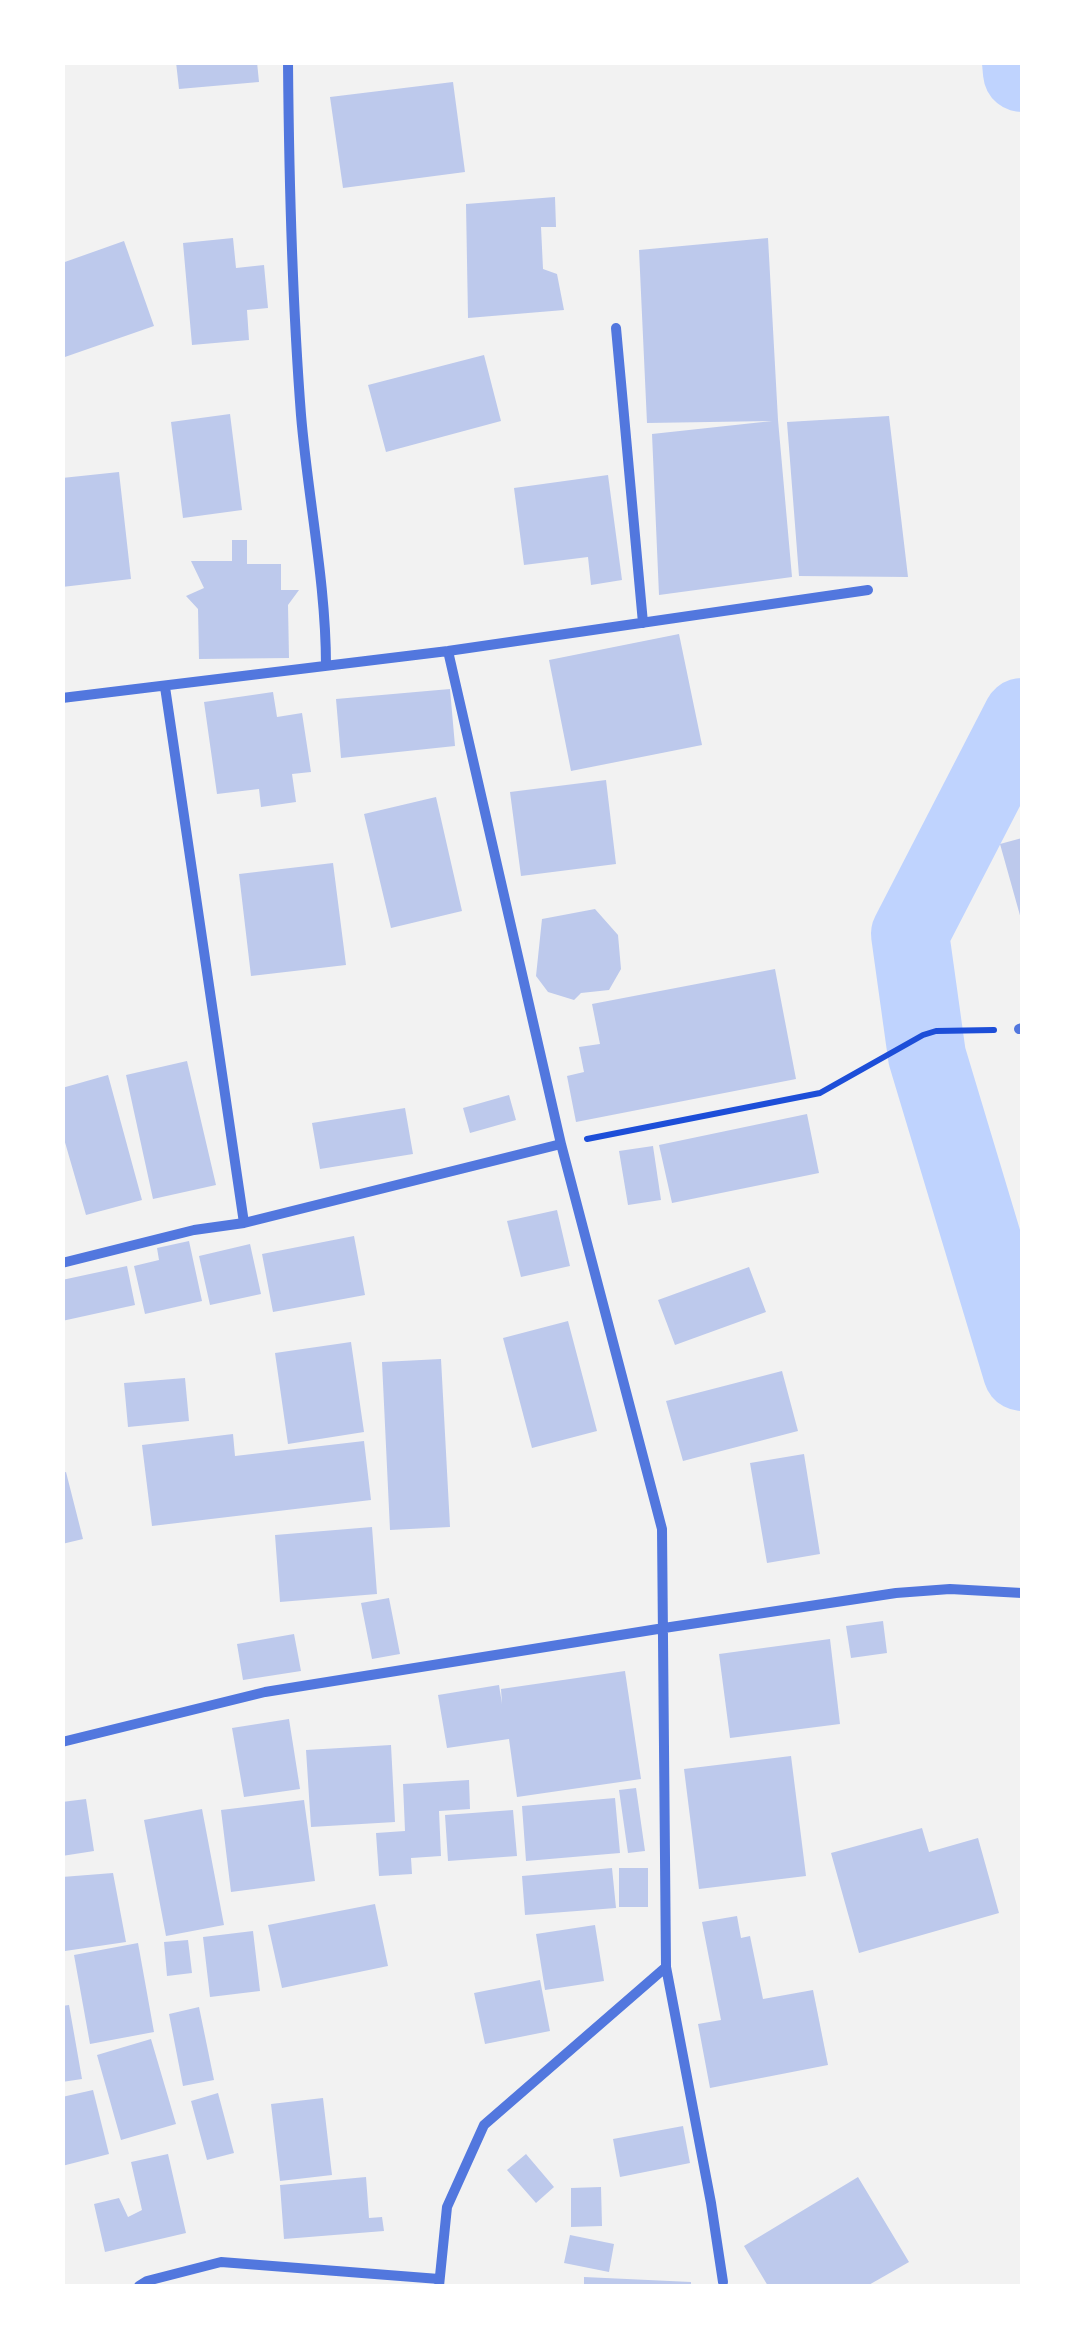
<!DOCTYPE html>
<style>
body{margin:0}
#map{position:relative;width:1085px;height:2349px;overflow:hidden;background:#f2f2f2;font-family:Overpass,sans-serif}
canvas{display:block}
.frame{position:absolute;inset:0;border:65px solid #fff;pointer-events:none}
</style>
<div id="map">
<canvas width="1085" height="2349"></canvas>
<div class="frame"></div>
</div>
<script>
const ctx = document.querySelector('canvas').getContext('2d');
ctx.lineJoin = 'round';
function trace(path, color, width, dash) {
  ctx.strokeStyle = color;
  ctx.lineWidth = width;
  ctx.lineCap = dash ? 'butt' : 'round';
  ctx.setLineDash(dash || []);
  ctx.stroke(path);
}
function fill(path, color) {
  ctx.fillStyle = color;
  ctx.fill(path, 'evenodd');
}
trace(new Path2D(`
 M1021,62L1022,73
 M1022,717L910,934L927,1056L1022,1372`), '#bfd3fe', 78);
fill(new Path2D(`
 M176,62H257L259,82L179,89Z
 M453,82L465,172L343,188L330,97Z
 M555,197L556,227H541L543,269L557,274L564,310L468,318L466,204Z
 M233,238L236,268L264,265L268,308L247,310L249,340L192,345L183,243Z
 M768,238L778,420L792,577L659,595L652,434L772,421L647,423L639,250Z
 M124,241L154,326L62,358V263Z
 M484,355L501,421L386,452L368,385Z
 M230,414L242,510L183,518L171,422Z
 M889,416L908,577L799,576L787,422Z
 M119,472L131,579L62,587V478Z
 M608,475L622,580L591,585L588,557L524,565L514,488Z
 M232,540H247V564H281V590H299L288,605L289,658L199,659L198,609L186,596L204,588L191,561H232Z
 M679,634L702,745L571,771L549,660Z
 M450,689L455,746L341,758L336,699Z
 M273,692L277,717L302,713L311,772L292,774L296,802L261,807L259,789L217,794L204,702Z
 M606,780L616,864L521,876L510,792Z
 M436,797L462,911L391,928L364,814Z
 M1022,838V919H1021L1000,844Z
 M333,863L346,965L251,976L239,874Z
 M595,909L618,935L621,969L609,990L581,993L574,1000L548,992L536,976L542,919Z
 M775,969L796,1079L576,1122L567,1076L584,1072L579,1047L600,1044L592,1004Z
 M187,1061L216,1185L153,1199L126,1075Z
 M108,1075L142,1200L86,1215L62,1132V1088Z
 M509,1095L516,1120L470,1133L463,1108Z
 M405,1108L413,1154L320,1169L312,1123Z
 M807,1114L819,1173L672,1203L659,1145Z
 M653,1146L661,1200L628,1205L619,1151Z
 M557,1210L570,1266L521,1277L507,1221Z
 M354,1236L365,1295L273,1312L262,1254Z
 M189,1241L202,1301L145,1314L134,1266L159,1260L157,1248Z
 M250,1244L261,1294L210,1305L199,1256Z
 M127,1266L135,1305L62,1321V1280Z
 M749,1267L766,1312L675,1345L658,1300Z
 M568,1321L597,1431L532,1448L503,1338Z
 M351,1342L364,1432L288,1444L275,1353Z
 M441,1359L450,1527L390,1530L382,1362Z
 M782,1371L798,1431L683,1461L666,1401Z
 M185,1378L189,1421L128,1427L124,1383Z
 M233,1434L235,1456L364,1441L371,1500L152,1526L142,1445Z
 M804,1454L820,1554L767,1563L750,1463Z
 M66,1472L83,1539L62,1544V1473Z
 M372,1527L377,1594L280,1602L275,1535Z
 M389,1598L400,1654L372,1659L361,1603Z
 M883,1621L887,1653L851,1658L846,1626Z
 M294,1634L301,1671L243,1680L237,1644Z
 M830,1639L840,1724L730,1738L719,1654Z
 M625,1671L641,1779L517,1797L509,1739L447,1748L438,1695L499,1685L502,1704L501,1689Z
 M289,1719L300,1789L244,1797L232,1728Z
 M391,1745L395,1822L311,1827L306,1750Z
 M791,1756L806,1876L699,1889L684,1769Z
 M469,1780L470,1809L439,1811L441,1856L411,1858L412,1874L379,1876L376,1833L405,1831L403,1784Z
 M636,1788L645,1851L628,1853L619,1790Z
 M615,1798L620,1853L526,1861L522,1806Z
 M86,1799L94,1851L62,1856V1802Z
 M304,1800L315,1881L231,1892L221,1810Z
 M202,1809L224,1925L166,1936L144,1820Z
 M513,1810L517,1856L448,1861L445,1815Z
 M922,1828L929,1852L978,1838L999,1913L859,1953L831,1853Z
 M612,1868L616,1908L525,1915L522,1876Z
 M619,1868H648V1907H619Z
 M113,1873L126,1942L65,1951L62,1877Z
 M375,1904L388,1966L282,1988L268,1925Z
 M737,1916L741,1938L750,1936L763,1999L813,1990L828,2065L710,2088L698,2024L721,2020L702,1922Z
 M595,1925L604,1981L545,1990L536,1934Z
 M253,1931L260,1991L210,1997L203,1937Z
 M188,1940L192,1973L167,1976L164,1942Z
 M138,1943L154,2032L90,2044L74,1955Z
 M540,1980L550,2031L485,2044L474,1993Z
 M69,2005L82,2079L62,2082V2006Z
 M199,2007L214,2080L183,2086L169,2014Z
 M151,2039L176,2124L121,2140L97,2055Z
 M93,2090L109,2154L62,2166V2097Z
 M218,2093L234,2153L207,2160L191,2101Z
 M323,2098L332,2175L280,2181L271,2104Z
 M683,2126L690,2163L620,2177L613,2139Z
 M168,2154L186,2233L105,2252L94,2204L119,2198L128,2217L142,2210L131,2162Z
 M526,2154L554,2187L536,2203L507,2170Z
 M366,2177L369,2218L382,2217L384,2231L284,2239L280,2185Z
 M858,2177L909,2262L867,2286H768L744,2246Z
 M601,2187L602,2226L571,2227V2188Z
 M570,2235L614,2244L609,2272L564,2263Z
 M584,2277L691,2282V2286H584Z`), '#bdc9ec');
trace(new Path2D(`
 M587,1139L820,1093L923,1035L936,1031L994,1030`), '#1d4ed8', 6);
trace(new Path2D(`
 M288,62C289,180 292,298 301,415C308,499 326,582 326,666
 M616,328L643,623
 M448,651L561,1144L662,1529L666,1967L711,2203L723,2282
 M165,687L244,1223
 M62,698L448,651L868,590
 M1019,1029L1022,1028
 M62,1263L194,1230L244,1223L561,1144
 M62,1742L265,1692L664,1628L896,1593L950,1589L1022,1593
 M139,2286L147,2281L221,2262L439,2279
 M439,2286L447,2207L484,2125L666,1967`), '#5277de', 10);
</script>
